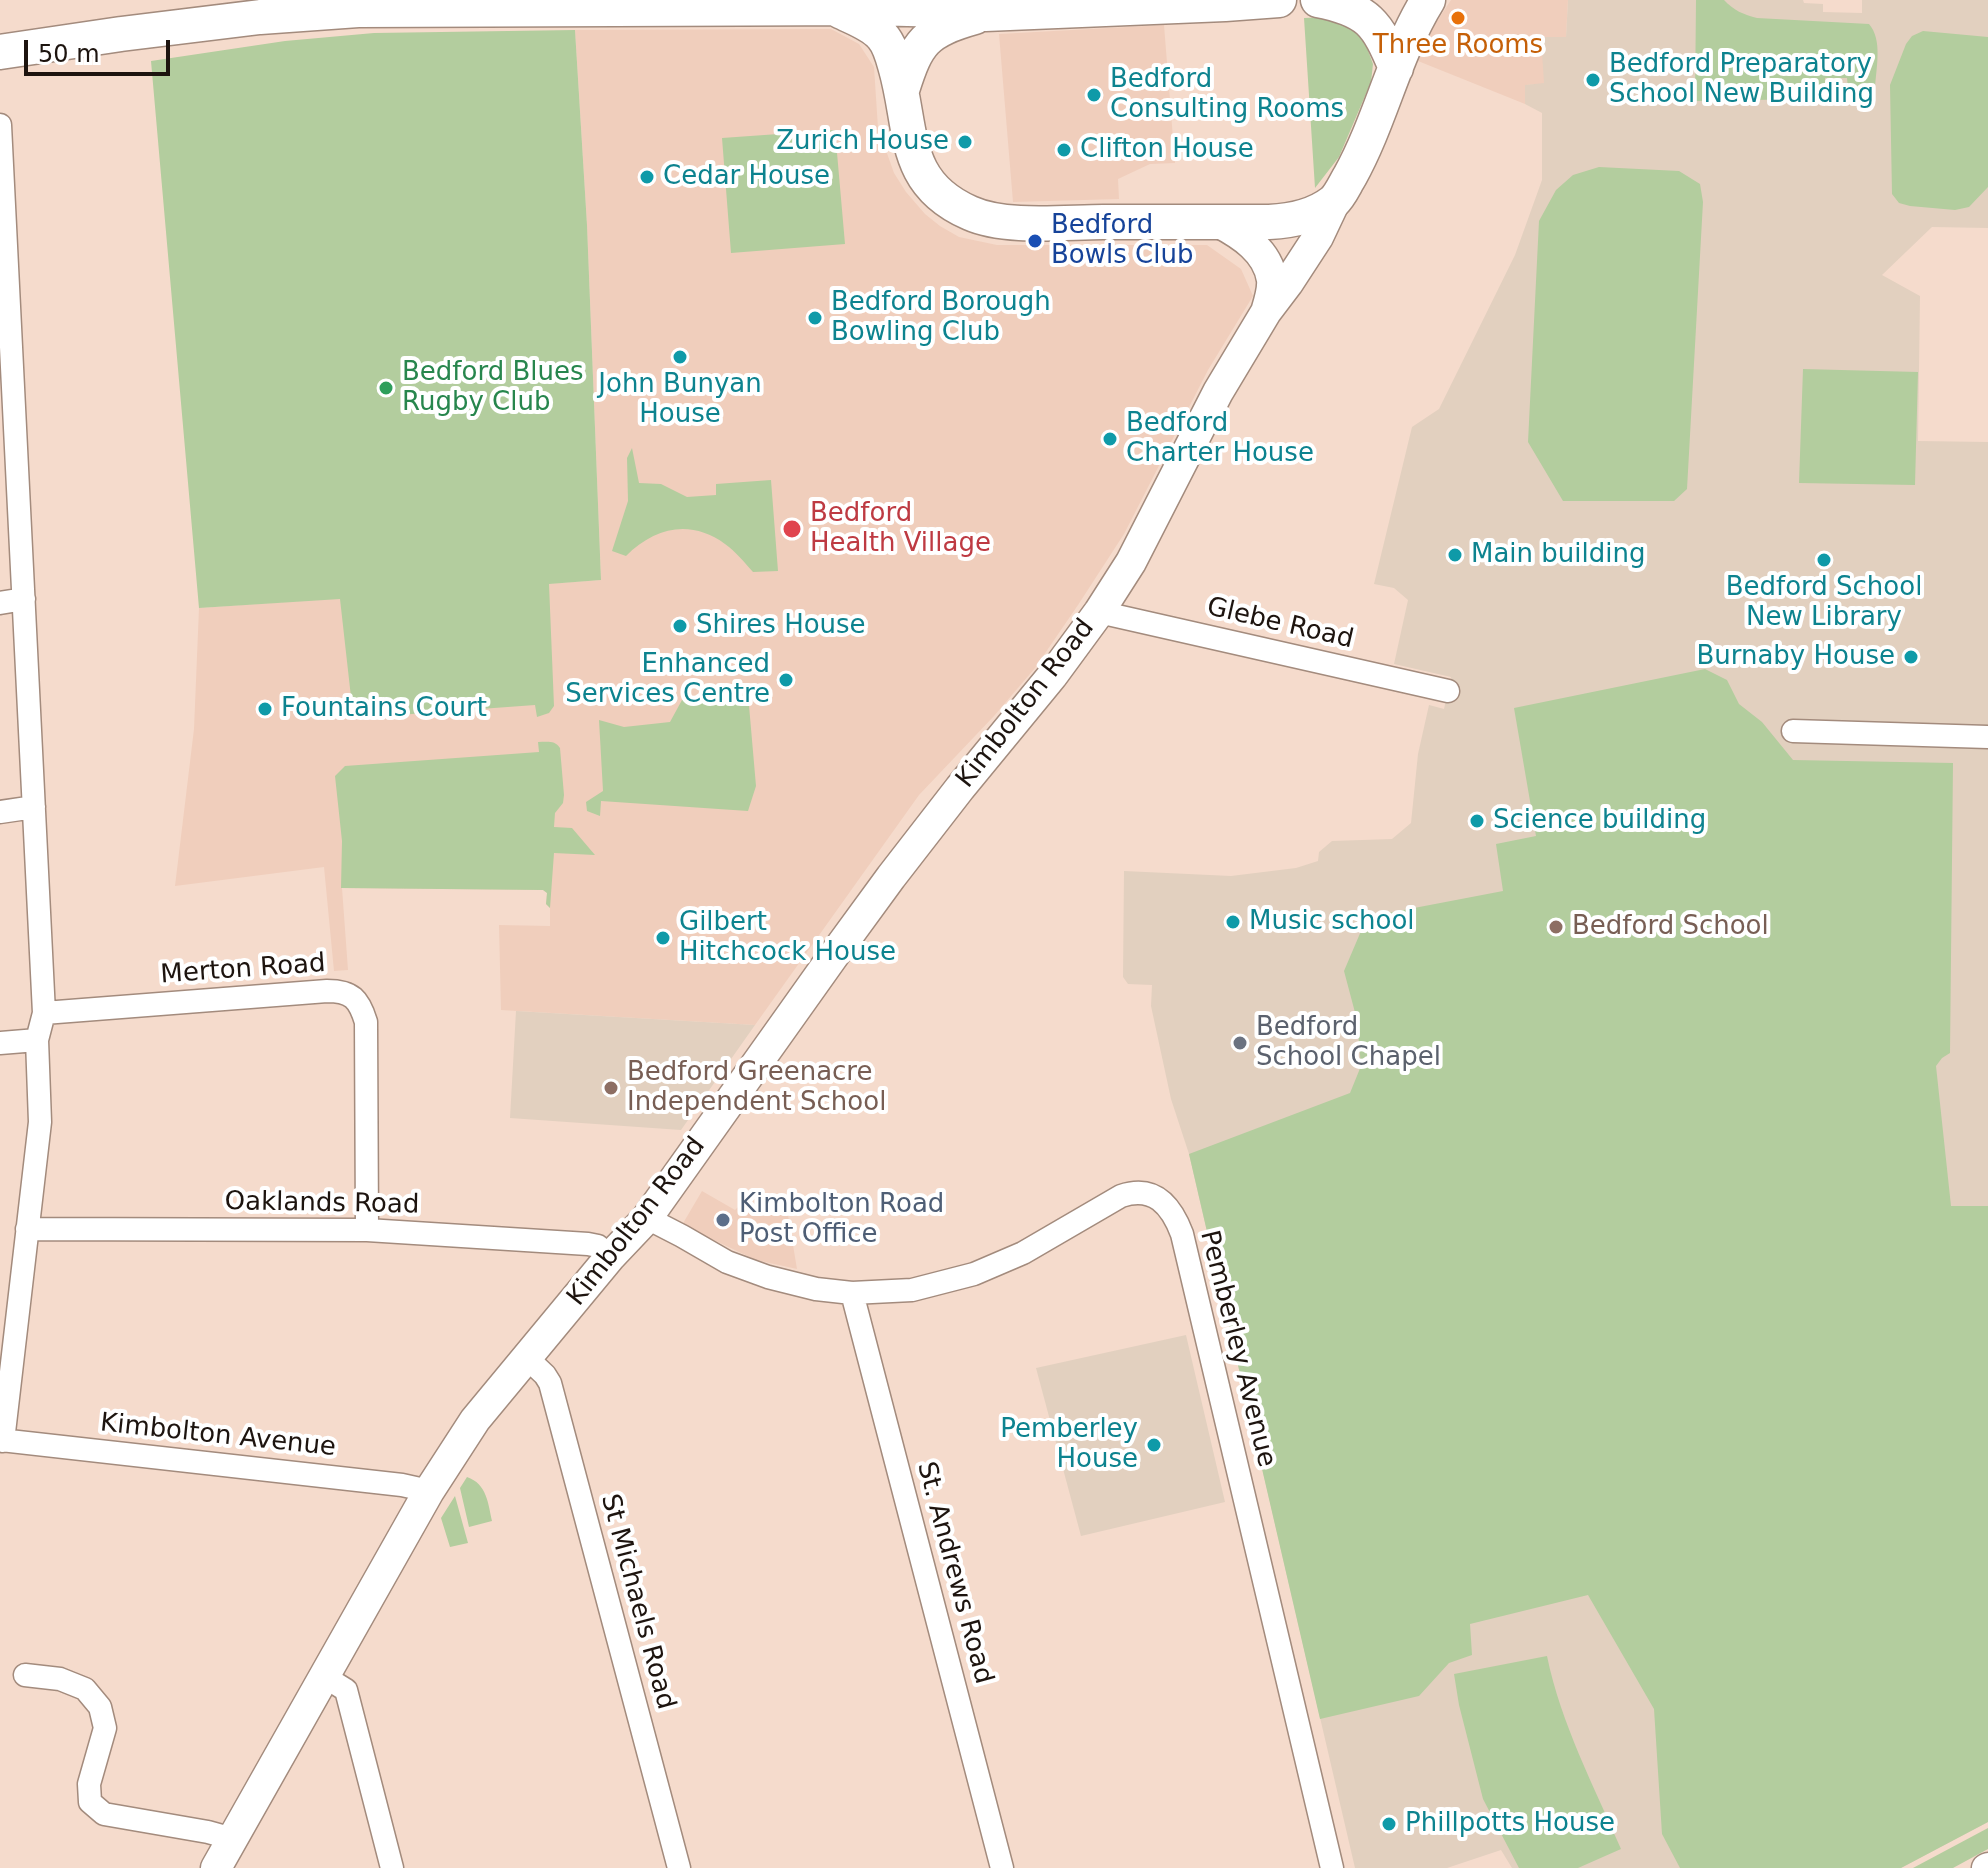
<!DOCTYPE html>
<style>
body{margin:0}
#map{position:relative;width:1988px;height:1868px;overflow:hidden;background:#f5dbcc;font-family:"DejaVu Sans",sans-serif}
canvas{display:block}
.scale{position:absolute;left:24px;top:40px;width:146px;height:36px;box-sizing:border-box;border:4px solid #1d140f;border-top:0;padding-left:10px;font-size:24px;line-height:28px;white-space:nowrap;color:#1d140f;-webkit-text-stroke:6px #fff;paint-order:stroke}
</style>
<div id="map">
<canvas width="1988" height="1868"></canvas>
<div class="scale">50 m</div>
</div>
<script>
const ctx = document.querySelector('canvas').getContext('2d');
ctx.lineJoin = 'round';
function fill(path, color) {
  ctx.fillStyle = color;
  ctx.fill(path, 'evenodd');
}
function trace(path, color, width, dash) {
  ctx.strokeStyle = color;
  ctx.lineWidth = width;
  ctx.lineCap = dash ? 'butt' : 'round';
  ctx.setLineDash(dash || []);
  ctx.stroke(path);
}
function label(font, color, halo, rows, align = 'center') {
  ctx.font = font + ' "DejaVu Sans",sans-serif';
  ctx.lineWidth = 8;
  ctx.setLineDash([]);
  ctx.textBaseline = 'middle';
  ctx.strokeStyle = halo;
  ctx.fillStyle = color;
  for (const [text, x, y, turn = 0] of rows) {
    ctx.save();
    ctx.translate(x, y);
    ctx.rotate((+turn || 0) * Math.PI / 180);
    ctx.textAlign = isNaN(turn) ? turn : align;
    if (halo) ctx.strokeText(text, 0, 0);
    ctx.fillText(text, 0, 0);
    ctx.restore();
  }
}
fill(new Path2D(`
 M1451,0H1568L1566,37L1544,84L1526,85L1525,104L1418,61L1430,32Z
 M1164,25L1175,163L1150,164L1118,179L1119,199L1013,202L999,34Z
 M831,29L859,44L874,67L878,128L894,173L906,192L925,214L940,226L959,237L997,245H1207L1241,269L1253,296L1208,370L1124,534L1078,605L1035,668L994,716L919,795L755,1025L501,1010L499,925L550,926V908L546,904L547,893L543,890L342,888L348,970L334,971L324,867L175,886L194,729L199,608L601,580L587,225L575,30Z
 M702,1191L735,1210L740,1205L746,1208L787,1209L797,1269L756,1260L682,1225Z`), '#f0cebc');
fill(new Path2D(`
 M1568,0H1803L1804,3L1823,4V12L1862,13V0H1988V228L1932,227L1882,275L1920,296L1918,441L1988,442V1822L1901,1868H1512L1501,1850L1447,1868H1355L1189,1154L1171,1099L1151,1006L1152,985L1128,984L1123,977L1124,871L1231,876L1296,868L1318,861L1319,852L1332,841L1392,839L1411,823L1418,754L1429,705L1444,709L1451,677L1394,664L1408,600L1394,588L1374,584L1412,427L1439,409L1515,255L1542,180V113L1525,104V85L1544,83L1541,37H1566Z
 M516,1011L755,1025L681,1130L510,1118Z
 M1186,1335L1225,1502L1081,1536L1036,1368Z`), '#e2d0bf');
fill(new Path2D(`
 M1696,0H1724C1733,10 1744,15 1757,18L1869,24C1883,40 1876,68 1875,89H1848L1847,78H1825V96H1810V99L1695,101Z
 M1331,17L1355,31L1366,45L1373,64L1371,82L1339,157L1315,188L1304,18Z
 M575,30L587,225L601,580L549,584L554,706L549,713L537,717L535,705L371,717V711L352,706L340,599L199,608L151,61L285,41L374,33Z
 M1923,31L1988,37V187L1969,207L1955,210L1910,206L1899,203L1892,194L1890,85L1906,44L1912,36Z
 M835,130L845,244L731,253L722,138Z
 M1599,167L1679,171L1700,184L1703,202L1687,489L1674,501H1563L1528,442L1539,221L1556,190L1573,175Z
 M1803,369L1918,372L1915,485L1799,483Z
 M632,448L639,483L661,484L687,497L716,495V484L771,480L778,571L753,572C744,562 736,552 725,544C691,519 655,527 626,556L612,551L628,501L627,458Z
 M1705,669L1727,680L1739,704L1762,722L1793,760L1953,763L1950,1053L1942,1058L1936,1066L1951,1206H1988V1822L1901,1868H1680L1662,1834L1654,1709L1588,1595L1470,1624L1472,1655L1449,1663L1419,1696L1320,1719L1189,1154L1350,1093L1361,1066L1357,1020L1344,971L1367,917L1503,891L1496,844L1536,836L1514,708Z
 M748,694L756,786L748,811L601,801L600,816L587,811L586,802L603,791L599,720L624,727L670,722L682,700Z
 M538,742C547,742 555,740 560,748L564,795L563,803L555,813L554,827L572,828L595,855L554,853L550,908L546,904L547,893L543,890L341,888L342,841L335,776L345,766L539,752Z
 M467,1477C487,1484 488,1503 492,1521L469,1527L460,1488Z
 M455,1496L468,1543L450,1547L441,1518Z
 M1547,1656C1561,1724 1594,1786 1621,1849L1578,1868H1519L1483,1799L1459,1705L1454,1674Z
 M1988,1828V1849L1953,1868H1913Z`), '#b3cd9e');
const minor = new Path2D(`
 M0,125L44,1013L37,1040L40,1122L3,1441
 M0,603L24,599
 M1099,612L1448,691
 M1793,731L1988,737
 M0,812L34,807
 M44,1013L327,991C352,991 359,999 366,1022L367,1230
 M0,1043L37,1040
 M647,1218L682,1236L727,1262L768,1277L816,1289L852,1293L912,1290L974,1274L1023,1253L1121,1196C1154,1185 1171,1205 1182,1234L1332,1868
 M27,1229L367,1230L588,1244L598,1246L610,1257
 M852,1293L1002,1868
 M527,1358L545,1375L550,1383L679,1868
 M0,1440L402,1485L429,1491
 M25,1675L60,1679L85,1689L100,1707L105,1728L89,1784L90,1802L104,1814L208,1832L233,1839
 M325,1677L346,1690L392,1868`);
const tertiary = new Path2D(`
 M1986,1868L1988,1867`);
const secondary = new Path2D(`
 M1218,222C1241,234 1268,251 1272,280C1273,290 1269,302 1266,312
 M216,1868L429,1491L475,1420L610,1257L647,1218L834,955L891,877L960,788L1052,676L1099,612L1131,562L1218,392L1266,312L1288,283L1318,237L1335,201`);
const primary = new Path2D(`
 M1318,0C1369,10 1377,23 1396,68
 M840,11C854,18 872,24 882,36C890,45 893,58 896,69C913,129 901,183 970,213C1005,229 1065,222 1103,222C1159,222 1214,222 1269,222C1291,221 1315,216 1333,202C1340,196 1345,184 1350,176C1381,120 1394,55 1428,0
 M0,52L121,34L260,17L358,10L870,8L946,10L985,14L1225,4L1279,0
 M902,90C917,42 925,31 975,17`);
trace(minor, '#a38b7d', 25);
trace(tertiary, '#a38b7d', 31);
trace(secondary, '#a38b7d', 33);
trace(primary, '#a38b7d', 37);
trace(minor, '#fff', 22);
trace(tertiary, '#fff', 28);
trace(secondary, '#fff', 30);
trace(primary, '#fff', 34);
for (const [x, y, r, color] of [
 [1458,18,8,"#e8710a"],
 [1593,80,8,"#0f9aa8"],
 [1094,95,8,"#0f9aa8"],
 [965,142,8,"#0f9aa8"],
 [1064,150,8,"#0f9aa8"],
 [647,177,8,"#0f9aa8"],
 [1035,241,8,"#1a4fb4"],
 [815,318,8,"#0f9aa8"],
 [680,357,8,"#0f9aa8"],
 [386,388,8,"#2e9e5b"],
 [1110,439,8,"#0f9aa8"],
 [792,529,10,"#e0444e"],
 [1455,555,8,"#0f9aa8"],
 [1824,560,8,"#0f9aa8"],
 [680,626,8,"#0f9aa8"],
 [1911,657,8,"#0f9aa8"],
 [786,680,8,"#0f9aa8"],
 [265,709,8,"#0f9aa8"],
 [1477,821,8,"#0f9aa8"],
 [1233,922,8,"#0f9aa8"],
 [1556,927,8,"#8d6e63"],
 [663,938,8,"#0f9aa8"],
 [1240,1043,8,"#6b7280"],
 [611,1088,8,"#8d6e63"],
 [723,1220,8,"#5c6f8a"],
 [1154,1445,8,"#0f9aa8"],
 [1389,1824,8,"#0f9aa8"]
]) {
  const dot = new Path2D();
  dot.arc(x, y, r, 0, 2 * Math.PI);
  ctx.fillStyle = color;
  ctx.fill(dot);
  trace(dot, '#fff', 3);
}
label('26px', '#c56008', '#fff', [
 ["Three Rooms",1458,46]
]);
label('26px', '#0d838f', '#fff', [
 ["Bedford Preparatory",1609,65],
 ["School New Building",1609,95],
 ["Bedford",1110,80],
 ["Consulting Rooms",1110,110],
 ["Zurich House",949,142,"right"],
 ["Clifton House",1080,150],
 ["Cedar House",663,177],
 ["Bedford Borough",831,303],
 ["Bowling Club",831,333],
 ["John Bunyan",680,385,"center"],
 ["House",680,415,"center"],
 ["Bedford",1126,424],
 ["Charter House",1126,454],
 ["Main building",1471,555],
 ["Bedford School",1824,588,"center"],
 ["New Library",1824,618,"center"],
 ["Shires House",696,626],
 ["Burnaby House",1895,657,"right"],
 ["Enhanced",770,665,"right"],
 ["Services Centre",770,695,"right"],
 ["Fountains Court",281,709],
 ["Science building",1493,821],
 ["Music school",1249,922],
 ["Gilbert",679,923],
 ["Hitchcock House",679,953],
 ["Pemberley",1138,1430,"right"],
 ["House",1138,1460,"right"],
 ["Phillpotts House",1405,1824]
], 'left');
label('26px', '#164399', '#fff', [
 ["Bedford",1051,226],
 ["Bowls Club",1051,256]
], 'left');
label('26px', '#27864d', '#fff', [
 ["Bedford Blues",402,373],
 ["Rugby Club",402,403]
], 'left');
label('26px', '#be3a42', '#fff', [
 ["Bedford",810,514],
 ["Health Village",810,544]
], 'left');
label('26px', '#1d140f', '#fff', [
 ["Glebe Road",1280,624,13],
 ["Kimbolton Road",1026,704,-52],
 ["Merton Road",243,970,-4],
 ["Oaklands Road",322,1204,1],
 ["Kimbolton Road",637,1222,-52],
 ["Pemberley Avenue",1237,1349,76],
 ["Kimbolton Avenue",218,1436,6],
 ["St. Andrews Road",954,1573,75],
 ["St Michaels Road",637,1602,75]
]);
label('26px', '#785e54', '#fff', [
 ["Bedford School",1572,927],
 ["Bedford Greenacre",627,1073],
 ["Independent School",627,1103]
], 'left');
label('26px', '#5b616d', '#fff', [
 ["Bedford",1256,1028],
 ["School Chapel",1256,1058]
], 'left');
label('26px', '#4e5e75', '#fff', [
 ["Kimbolton Road",739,1205],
 ["Post Office",739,1235]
], 'left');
</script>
